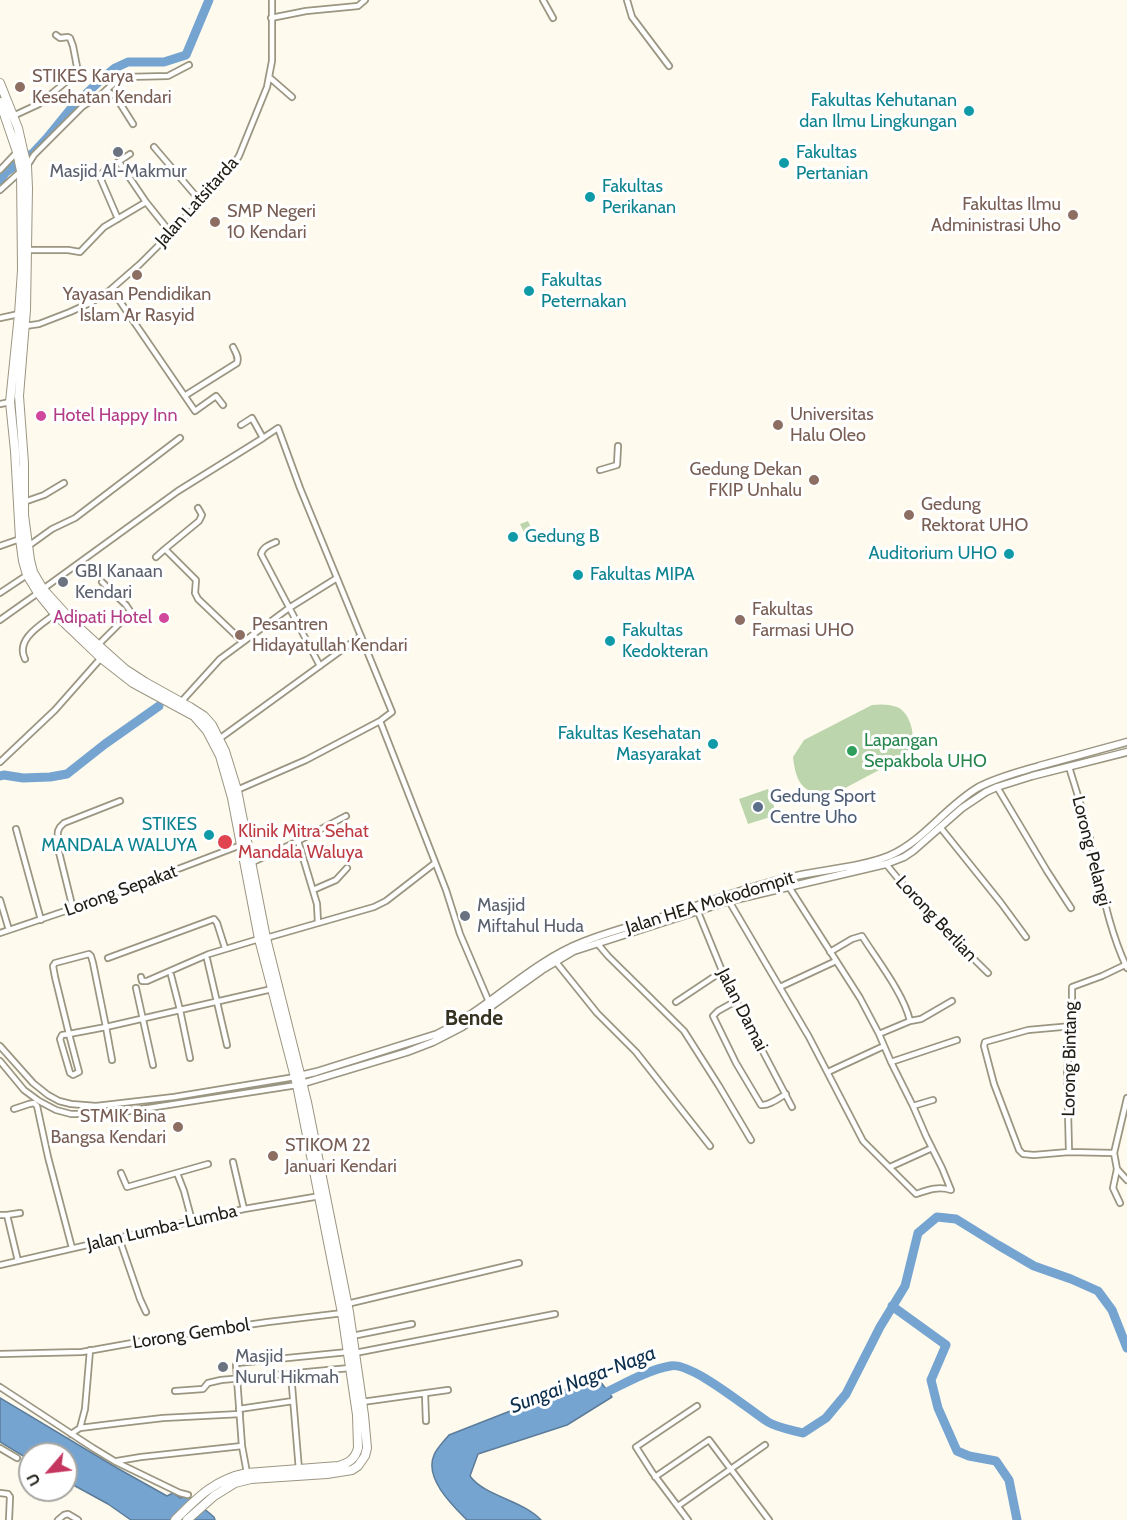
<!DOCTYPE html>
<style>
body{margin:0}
#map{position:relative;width:1127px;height:1520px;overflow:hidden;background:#fefbee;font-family:Cabin,sans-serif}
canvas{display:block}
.north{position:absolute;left:18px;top:1442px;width:60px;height:60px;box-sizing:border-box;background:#fff;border:2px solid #a5a5a1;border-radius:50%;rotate:242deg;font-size:16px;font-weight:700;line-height:24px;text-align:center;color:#1f1d15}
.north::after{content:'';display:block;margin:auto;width:21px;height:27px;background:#c5365f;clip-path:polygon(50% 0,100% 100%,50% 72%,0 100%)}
</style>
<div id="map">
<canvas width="1127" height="1520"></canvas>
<div class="north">U</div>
</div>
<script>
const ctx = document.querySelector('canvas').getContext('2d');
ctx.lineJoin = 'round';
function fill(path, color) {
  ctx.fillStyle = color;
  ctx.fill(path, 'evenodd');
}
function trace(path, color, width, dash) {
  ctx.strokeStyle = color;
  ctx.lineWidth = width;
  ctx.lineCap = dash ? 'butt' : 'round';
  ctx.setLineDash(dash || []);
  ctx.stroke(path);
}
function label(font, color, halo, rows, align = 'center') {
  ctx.font = font + ' Cabin,sans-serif';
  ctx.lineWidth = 6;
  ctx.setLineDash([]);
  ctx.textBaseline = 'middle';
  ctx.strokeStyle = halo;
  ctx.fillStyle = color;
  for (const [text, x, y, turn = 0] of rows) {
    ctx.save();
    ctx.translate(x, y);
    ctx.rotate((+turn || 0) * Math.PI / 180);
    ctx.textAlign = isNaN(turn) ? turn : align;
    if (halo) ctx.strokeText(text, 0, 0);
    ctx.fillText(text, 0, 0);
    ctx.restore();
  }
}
fill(new Path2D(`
 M528,521L538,542L530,545L520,524Z
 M872,705C880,704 889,704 897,707C909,712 916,733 911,745C908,751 904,756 898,760L832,795C804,794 796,785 793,757L804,740Z
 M768,789L777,815L748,824L739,799Z`), '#bcd5ac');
const water = new Path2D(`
 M597,1377L612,1397L567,1425L478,1454L470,1476C484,1496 522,1500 541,1520H467C452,1505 424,1478 434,1455C437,1448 444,1441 449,1435Z
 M0,1398L117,1468L167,1496L173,1493L180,1498L189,1496L214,1517L215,1520H131L108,1504L66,1481V1454H30V1460L0,1442Z`);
fill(water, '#76a4d1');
trace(water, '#5c7c99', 1.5);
trace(new Path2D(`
 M0,180L6,172L33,153L47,138L73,106L104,77L115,68L128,62H164L186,55L209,0
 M0,776L4,775L23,778L50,777L67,774L105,744L159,706
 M892,1306L946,1345L931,1380L938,1408L957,1451L969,1456L996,1461L1009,1480L1017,1520
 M598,1396C621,1386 644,1371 670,1366C691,1361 749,1410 768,1422C778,1428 792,1430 803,1433L826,1418L846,1394L880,1327L905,1286L918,1233L937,1217L956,1219L998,1245L1034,1266L1071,1279L1098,1291L1112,1310L1127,1348`), '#76a4d1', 9);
const minor = new Path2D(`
 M543,0L553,18
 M627,0L632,17L669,66
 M271,18L306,11L358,6L365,0
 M269,77L292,97
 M106,90L116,97L133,124
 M13,116L39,104L78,72L73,46L70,38L68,37L60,38L56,35
 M154,147L201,202
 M119,162L146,202
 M27,166L34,155L83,106L102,94L115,82L125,77L168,76L189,65
 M0,170L17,152
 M0,190L21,171
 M118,219L99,175L130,154
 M28,250H68L80,252L104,227L146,202L170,232
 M109,291L119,300L195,411L216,396L223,405
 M0,318L19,314
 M25,326L39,324L70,312L92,302L109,291L140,264L159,245L229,171L239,156L267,87L272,61V0
 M186,395L237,363C239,357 236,353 233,347
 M0,404L10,402
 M600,470L617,465L618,446
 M24,502L44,495L64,483
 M198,508L202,515L199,521L165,549L196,580L195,593L198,599L243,642
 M276,542C269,545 263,547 261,554L320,666
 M0,546L20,539
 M27,547L52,529L75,518L180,438
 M156,557L165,549
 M43,589L178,491L263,438L252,418L241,425
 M0,593L27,575
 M0,620L38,593
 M98,645L129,614L130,611L126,605L102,582
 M25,659C15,639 41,625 55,614
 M181,702L220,659L289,608L337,578L300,488L278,428L263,438
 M380,721L446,890L460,934L489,1002
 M219,739L361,636
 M0,762L55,710L101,658
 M1069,767C1077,793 1086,820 1092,847C1102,889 1109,930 1127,968
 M997,787L1047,871L1071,908
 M237,790L306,760L380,721L392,712L337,578
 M940,827L1001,903L1026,937
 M16,829L41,920
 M298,841L346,816
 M251,863L298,841L317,904L318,923
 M886,864L923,909L988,973
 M313,890L336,880L347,868
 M0,900L9,930
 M729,901L809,1037L863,1141L916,1194C928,1190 938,1186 951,1190L942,1168L926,1136L913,1106L891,1062L879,1034L860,998L789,887
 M73,909L57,844L58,831L60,827L64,823L120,801
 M698,912L727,983L792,1107
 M0,933L86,904L241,845
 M266,938L374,907L386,901L435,863
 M597,943L608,956L684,1031L719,1086L751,1140
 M830,952L852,939L862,936C877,960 904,994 910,1021L879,1034
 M89,954L91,956L93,963L106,1027L69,1034L55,977L53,966L55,963Z
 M108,958L214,919L217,923L225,948
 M207,959L227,1045
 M556,962L597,1013L636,1052L710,1146
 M171,975L180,1010L272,989
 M141,977L142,981H147L209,954L259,939
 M780,987L836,961
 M136,988L153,1065
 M736,1001L718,1011L713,1016L736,1063L761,1105C769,1106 779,1098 786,1094
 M676,1002L721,972
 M910,1021L921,1019L952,1001
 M1072,1026L1028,1030L985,1042L984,1046L994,1084L1019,1150L1023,1154L1034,1155L1069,1152L1114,1153
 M69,1034L79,1072L73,1075L70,1073L60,1039L62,1035Z
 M0,1046L33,1083L48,1095L59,1101L71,1104L96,1106L174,1097L295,1077
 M112,1060L106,1027L180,1010L190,1058
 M0,1061L24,1090L39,1101L56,1110L71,1114H110L297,1085
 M891,1062L957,1040
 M828,1072L884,1046
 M913,1106L933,1100
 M14,1109L29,1104L34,1103L37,1106L48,1157L72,1248
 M1069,1152L1067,1070L1072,1026V987L1102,976L1125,965
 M233,1162L244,1209
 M890,1167L932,1148
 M1117,1169L1127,1180
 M121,1173L127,1187L208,1164
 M177,1173L184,1191L192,1221
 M1120,1203L1113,1188L1117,1169L1114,1153L1127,1098
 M0,1215H7L18,1261
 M7,1215L20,1213
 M119,1238L140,1299L146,1312
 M0,1265L244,1209L320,1196
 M347,1304L519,1263
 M352,1336L412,1324
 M355,1353L555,1314
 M0,1354L82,1352L177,1335L268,1322L343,1313
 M291,1374L299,1470
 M0,1387L93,1448L116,1462L180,1493L188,1495
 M175,1391L203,1389L208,1383L221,1380L350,1368
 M425,1394L426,1421
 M362,1402L448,1390
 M239,1409L293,1401
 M80,1428L85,1409L90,1350
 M71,1434L80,1428L120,1423L163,1418L240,1414
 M0,1448L17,1458
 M117,1461L141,1457L242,1446
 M247,1473L242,1446L236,1365L237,1363L348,1352
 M655,1477L709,1440L769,1520
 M0,1493L8,1494L10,1497L9,1520
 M678,1506L765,1445
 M58,1520L64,1515L68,1514L78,1520
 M688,1520L652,1472L636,1447L697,1406`);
const tertiary = new Path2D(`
 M299,1076L316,1072L437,1034C489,1009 529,963 583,942C612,930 644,923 674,913C712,901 748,887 787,878C819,870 859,868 889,856C924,841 946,806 979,787C998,777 1019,772 1039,766C1068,758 1098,750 1127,742
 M301,1084L407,1052L433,1042L462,1027L542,970L574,951L729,901L886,864L904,857L913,851L962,808L986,792L997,787L1032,776L1127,752`);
const trunk = new Path2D(`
 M0,83L18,128L23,150L27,166L28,188L26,310L19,396L24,463V515L30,560L33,572L43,589L73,622L98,645L125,669L145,682L190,707L204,716L212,725L225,751L237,790L266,938L307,1102L349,1312L364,1415L367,1448L365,1456L358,1466L352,1470L327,1474L251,1479L235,1483L214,1496L187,1520
 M0,102L17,152L21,171L22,270L19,314L10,402L15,451L20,539L23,561L27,575L38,593L55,614L75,633L101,658L133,683L194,716L207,731L220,756L232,798L259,939L297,1085L342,1313L357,1415L358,1448C355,1459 349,1463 338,1466L247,1473C215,1479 197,1498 175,1520`);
trace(minor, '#9b9682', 8);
trace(tertiary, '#9b9682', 9);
trace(trunk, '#9b9682', 10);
trace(minor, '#fff', 4.5);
trace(tertiary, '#fff', 6);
trace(trunk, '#fff', 8);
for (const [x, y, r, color] of [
 [20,87,6,"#8d6e63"],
 [969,111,6,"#0f9aa8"],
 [118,152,6,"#6b7280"],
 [784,163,6,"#0f9aa8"],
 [590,197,6,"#0f9aa8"],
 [1073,215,6,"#8d6e63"],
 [215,222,6,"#8d6e63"],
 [137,275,6,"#8d6e63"],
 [529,291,6,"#0f9aa8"],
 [41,416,6,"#d1479c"],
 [778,425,6,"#8d6e63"],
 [814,480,6,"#8d6e63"],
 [909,515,6,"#8d6e63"],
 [513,537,6,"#0f9aa8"],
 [1009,554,6,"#0f9aa8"],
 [578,575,6,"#0f9aa8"],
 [63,582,6,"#6b7280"],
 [164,618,6,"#d1479c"],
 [740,620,6,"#8d6e63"],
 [240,635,6,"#8d6e63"],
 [610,641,6,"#0f9aa8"],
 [713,744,6,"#0f9aa8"],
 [852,751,6,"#2e9e5b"],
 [758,807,6,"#5c6f8a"],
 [209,835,6,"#0f9aa8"],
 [225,842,8,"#e0444e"],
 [465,916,6,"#6b7280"],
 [178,1127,6,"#8d6e63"],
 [273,1156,6,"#8d6e63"],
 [223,1367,6,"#6b7280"]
]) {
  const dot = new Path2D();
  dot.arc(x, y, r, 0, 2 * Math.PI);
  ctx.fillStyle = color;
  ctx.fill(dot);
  trace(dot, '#fff', 2);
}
label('18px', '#785e54', '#fff', [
 ["STIKES Karya",32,77],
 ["Kesehatan Kendari",32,98],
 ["Fakultas Ilmu",1061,205,"right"],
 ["Administrasi Uho",1061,226,"right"],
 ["SMP Negeri",227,212],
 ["10 Kendari",227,233],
 ["Yayasan Pendidikan",137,295,"center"],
 ["Islam Ar Rasyid",137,316,"center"],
 ["Universitas",790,415],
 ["Halu Oleo",790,436],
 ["Gedung Dekan",802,470,"right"],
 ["FKIP Unhalu",802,491,"right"],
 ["Gedung",921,505],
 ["Rektorat UHO",921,526],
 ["Fakultas",752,610],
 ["Farmasi UHO",752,631],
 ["Pesantren",252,625],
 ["Hidayatullah Kendari",252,646],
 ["STMIK Bina",166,1117,"right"],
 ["Bangsa Kendari",166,1138,"right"],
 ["STIKOM 22",285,1146],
 ["Januari Kendari",285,1167]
], 'left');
label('18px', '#0d838f', '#fff', [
 ["Fakultas Kehutanan",957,101,"right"],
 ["dan Ilmu Lingkungan",957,122,"right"],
 ["Fakultas",796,153],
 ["Pertanian",796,174],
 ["Fakultas",602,187],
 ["Perikanan",602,208],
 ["Fakultas",541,281],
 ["Peternakan",541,302],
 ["Gedung B",525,537],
 ["Auditorium UHO",997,554,"right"],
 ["Fakultas MIPA",590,575],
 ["Fakultas",622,631],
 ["Kedokteran",622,652],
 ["Fakultas Kesehatan",701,734,"right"],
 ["Masyarakat",701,755,"right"],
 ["STIKES",197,825,"right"],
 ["MANDALA WALUYA",197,846,"right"]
], 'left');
label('18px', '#5b616d', '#fff', [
 ["Masjid Al-Makmur",118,172,"center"],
 ["GBI Kanaan",75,572],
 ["Kendari",75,593],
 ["Masjid",477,906],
 ["Miftahul Huda",477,927],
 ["Masjid",235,1357],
 ["Nurul Hikmah",235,1378]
], 'left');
label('18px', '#1f1d15', '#fff', [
 ["Jalan Latsitarda",197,202,-48],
 ["Lorong Pelangi",1091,851,76],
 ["Lorong Sepakat",121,891,-20],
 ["Jalan HEA Mokodompit",710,903,-17],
 ["Lorong Berlian",936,919,47],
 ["Jalan Damai",742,1010,63],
 ["Lorong Bintang",1070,1059,-89],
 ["Jalan Lumba-Lumba",162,1228,-13],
 ["Lorong Gembol",191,1334,-9]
]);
label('18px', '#b23c85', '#fff', [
 ["Hotel Happy Inn",53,416],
 ["Adipati Hotel",152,618,"right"]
], 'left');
label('18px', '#27864d', '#fff', [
 ["Lapangan",864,741],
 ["Sepakbola UHO",864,762]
], 'left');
label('18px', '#4e5e75', '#fff', [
 ["Gedung Sport",770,797],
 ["Centre Uho",770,818]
], 'left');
label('18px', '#be3a42', '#fff', [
 ["Klinik Mitra Sehat",238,832],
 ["Mandala Waluya",238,853]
], 'left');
label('italic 20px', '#0a2e4c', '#fff', [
 ["Sungai Naga-Naga",583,1380,-21]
]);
label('bold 21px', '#363221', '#fff', [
 ["Bende",474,1019]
]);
</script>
